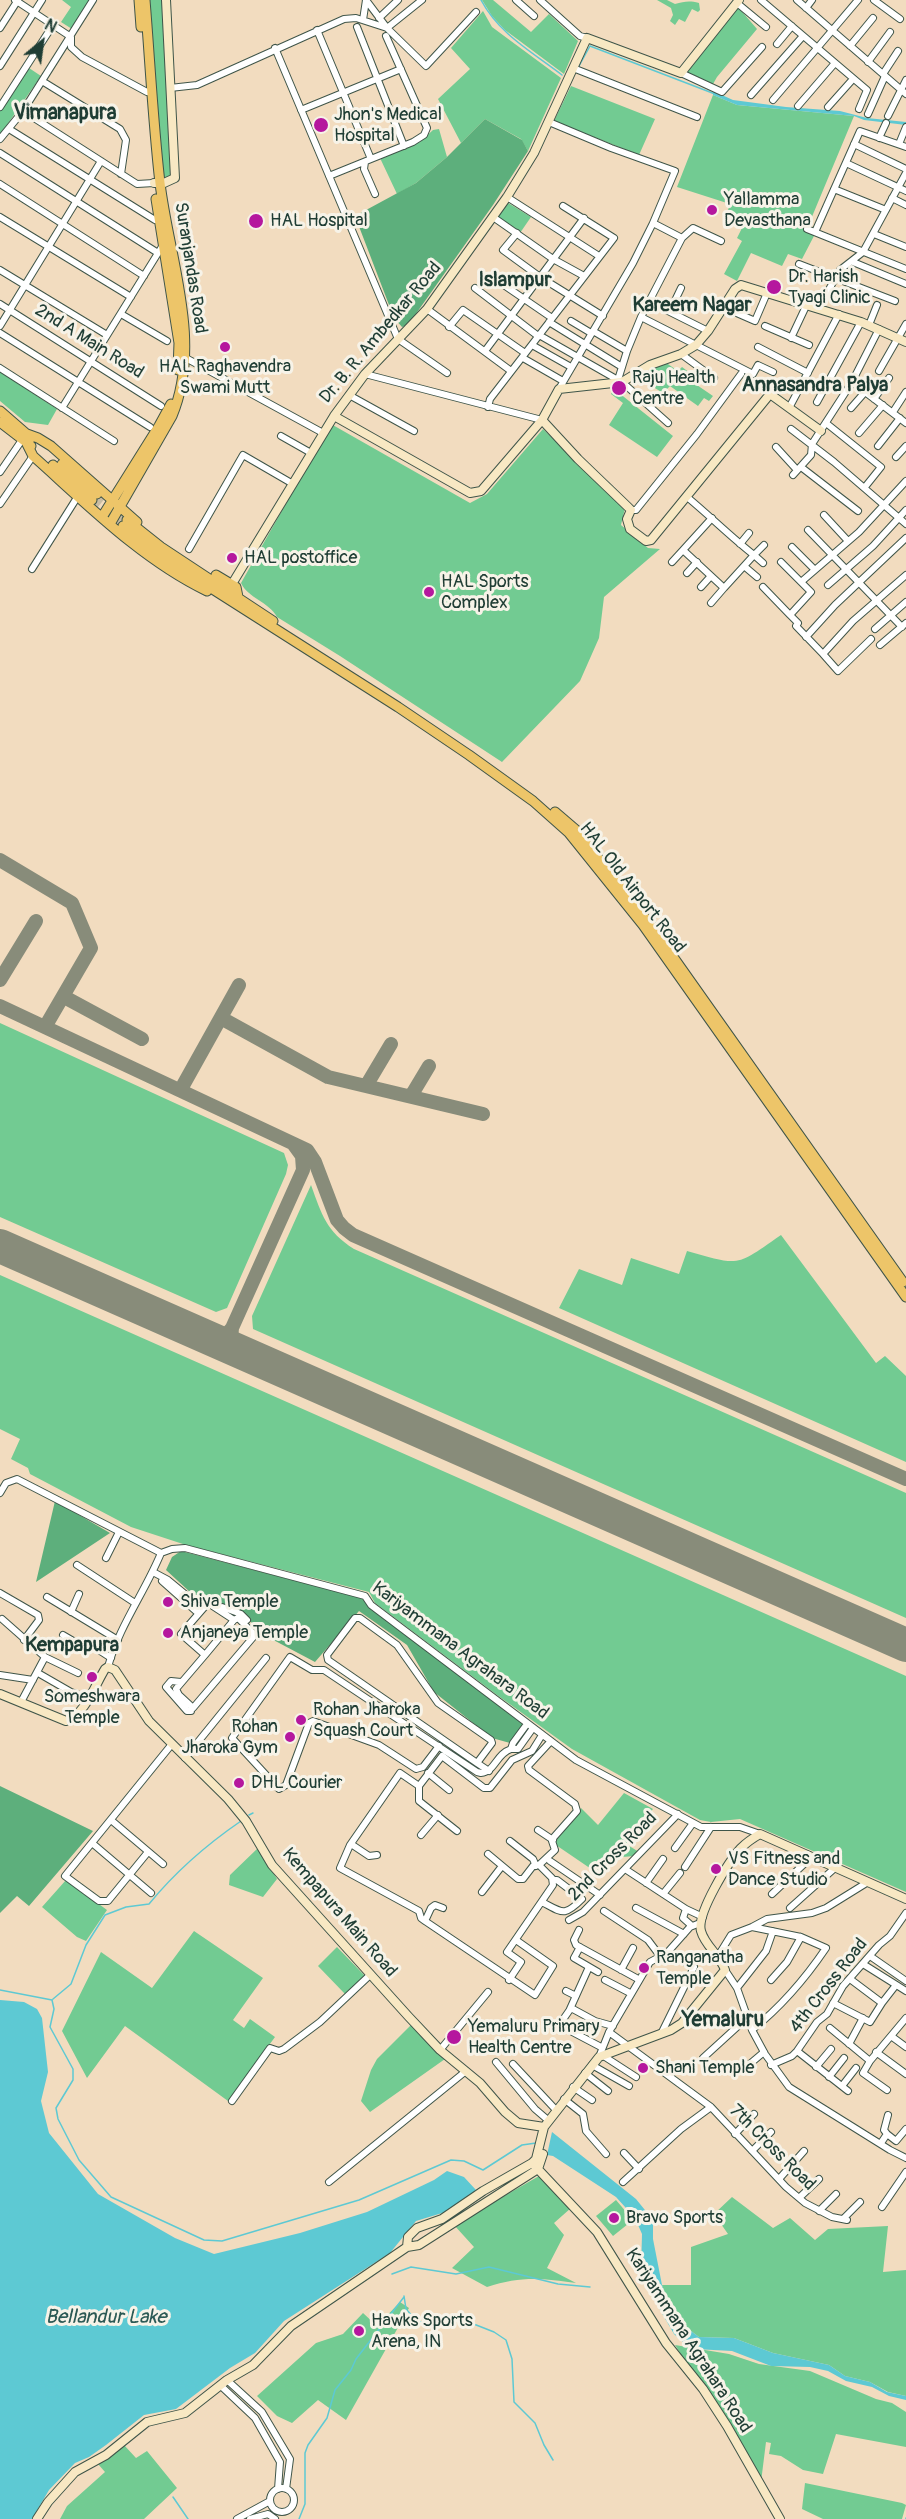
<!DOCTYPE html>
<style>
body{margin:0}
#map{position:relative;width:906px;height:2519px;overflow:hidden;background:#f2dcbf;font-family:Pangolin,sans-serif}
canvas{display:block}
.north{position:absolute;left:12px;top:12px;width:60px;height:60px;-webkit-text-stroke:4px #f7f3e8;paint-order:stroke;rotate:29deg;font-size:16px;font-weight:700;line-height:24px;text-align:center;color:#1f3d34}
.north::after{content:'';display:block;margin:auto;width:21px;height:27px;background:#1f3d34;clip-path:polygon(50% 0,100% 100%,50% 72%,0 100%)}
</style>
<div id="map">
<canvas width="906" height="2519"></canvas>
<div class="north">N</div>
</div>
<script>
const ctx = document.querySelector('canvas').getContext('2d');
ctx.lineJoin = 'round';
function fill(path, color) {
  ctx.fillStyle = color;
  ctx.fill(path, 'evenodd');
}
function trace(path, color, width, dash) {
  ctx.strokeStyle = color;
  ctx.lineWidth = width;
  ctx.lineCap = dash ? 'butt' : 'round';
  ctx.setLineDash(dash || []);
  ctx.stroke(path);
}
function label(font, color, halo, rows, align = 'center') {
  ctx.font = font + ' Pangolin,sans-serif';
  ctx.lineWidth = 6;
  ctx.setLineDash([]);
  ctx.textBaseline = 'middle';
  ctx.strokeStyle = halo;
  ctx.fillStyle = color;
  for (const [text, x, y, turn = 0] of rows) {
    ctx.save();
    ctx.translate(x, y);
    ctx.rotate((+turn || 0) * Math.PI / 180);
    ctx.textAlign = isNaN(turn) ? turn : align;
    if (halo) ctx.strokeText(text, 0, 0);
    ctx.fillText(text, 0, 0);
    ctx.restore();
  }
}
fill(new Path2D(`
 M62,0H90L72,29L61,22L71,7Z
 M150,0H163L172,176L168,180L162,176Z
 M482,0H493L531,32L549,14L578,41L564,74L505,30L492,16Z
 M657,0H667L675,4C684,2 688,0 699,3L700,10L698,12L692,9L685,22L679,19L675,25L670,21L673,15L671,8Z
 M738,7L757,29L717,77L713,84L687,72Z
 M483,11L492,27L561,78L528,151L521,139L485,119L461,143L438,99L470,69L451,48Z
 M29,68L41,76L0,135V111Z
 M571,86L655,119L639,155L554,121Z
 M713,95L737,105L854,116L806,231L815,234L802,259L788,254L782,266L751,253L737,281L724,274L742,241L737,238L743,226L726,216L730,204L677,187Z
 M439,129L447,157L416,183L397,194L380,158L420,142L433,130Z
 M505,201L531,217L520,233L496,215Z
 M665,362L678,371L682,367L694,376L691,381L713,396L709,401L704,398L698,406L670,386L663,393L650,385L656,379L644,372Z
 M0,372L57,409L48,425L25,422L0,401Z
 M614,389L673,436L657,457L609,425L623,403L611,394Z
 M331,424L470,503L487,494L543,429L625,508L621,525L648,548L660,549L604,597L599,638L580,681L502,762L340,656L277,617C269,602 248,598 241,583Z
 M0,1023L284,1153L288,1165L286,1174L227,1308L216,1312L0,1217Z
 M311,1185C322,1215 326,1231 354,1249L906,1493V1618L253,1329L252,1316Z
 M781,1235L876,1363L885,1356L906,1376V1462L559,1308L579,1269L622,1285L631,1258L679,1274L687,1251C741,1266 735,1267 781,1235Z
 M0,1275L906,1676V1892L740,1819L711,1822L700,1820L572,1749L497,1695L375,1603L369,1592L186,1545L131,1527L30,1474L28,1468L11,1459L20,1439L0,1429Z
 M624,1793L653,1809L626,1844L639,1852L635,1856L622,1857L600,1875L553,1843L581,1808L598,1825Z
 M258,1848L277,1879L263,1897L229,1885L230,1875Z
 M66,1880L107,1910L86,1941L77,1937L42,1907Z
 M194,1931L263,1978L233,2020L244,2028L250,2019L275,2037L228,2101L125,2026L87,2078L62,2031L101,1952L152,1988Z
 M337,1947L365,1976L345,1994L318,1966Z
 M412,2024L445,2059L370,2112L361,2101L371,2070L377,2059Z
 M539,2176L571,2208L554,2223L564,2235L547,2268L576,2283C542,2278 520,2276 487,2287L452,2268L474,2247L454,2225Z
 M732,2197L773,2228L790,2218L815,2240L828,2229L888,2226L883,2272L906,2270V2396L888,2392L870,2382L845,2376L829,2365L773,2353L734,2338L699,2337L683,2325L668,2304L662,2285H691V2247L728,2234L714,2214Z
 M616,2200L633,2220L613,2236L596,2216Z
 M400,2302L409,2308L346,2420L318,2400L292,2423L277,2416L257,2396L316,2343L343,2334L363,2313L377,2326Z
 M675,2345L729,2354L759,2364L810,2371L876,2399L892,2403L906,2412V2447L836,2434L823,2474L803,2470L781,2456L769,2454L771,2443L766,2442L761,2482Z
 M124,2445L136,2458L147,2451L177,2488L144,2519H60L67,2506L105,2472L98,2464Z
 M805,2483L902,2503L906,2505L902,2519H823L802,2509Z`), '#72cb92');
fill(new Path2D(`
 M485,119L522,140L528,151L493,205L408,325L402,327L394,318L355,216L416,183L447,157Z
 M55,1501L110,1533L36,1582Z
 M181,1551L362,1598L369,1607L524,1725L510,1743L492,1738L434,1692L407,1645L359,1611L315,1662L264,1635L242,1613L208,1599L203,1604L166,1570L172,1557Z
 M0,1786L93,1831L29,1906L17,1896L0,1913Z`), '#5daf7c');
fill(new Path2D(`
 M713,91L733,100L786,107L840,111L867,118L906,122V125L864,120L854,116L737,105L713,95Z
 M0,2000L24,2002L37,2009L42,2018L48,2072L41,2101L49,2133L98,2194L175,2238L214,2254L300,2233L367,2212L434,2180L447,2171L464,2177L476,2190L452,2210L416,2221L390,2253L284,2321L255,2353L230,2368L176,2409L144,2415L106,2445L89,2457L75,2463L49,2490L32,2519H0Z
 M552,2132L636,2199L653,2220V2239L662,2285L668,2304L683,2325L699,2337L734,2338L773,2353L829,2365L845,2376L870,2382L887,2392L906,2396V2400L889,2396L872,2387L846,2381L828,2371L810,2367L771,2366L732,2351L695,2349L683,2342L674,2334L644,2282L641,2271L642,2234L635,2218L616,2197L553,2156L547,2155Z`), '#5dc9d3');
trace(new Path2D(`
 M481,0C499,34 532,52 562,75
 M579,66L590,46L715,94
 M249,1815L253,1813
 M0,1990L52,2000L54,2009L50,2027L73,2069V2080L56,2108L58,2119L79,2160L111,2197L204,2240L222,2241L359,2200L451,2160L464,2161L483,2170L522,2145L536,2143
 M53,1999L71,1984L86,1945L105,1915L126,1907L149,1904C176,1871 206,1845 241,1821
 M392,2274L411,2267L456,2274L489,2267L558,2284L590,2287
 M404,2296L406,2309L415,2319L423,2323L442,2325L461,2319L494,2332L506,2340L512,2359L514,2402L535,2423L544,2445L553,2460
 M173,2497L188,2519
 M299,2519L305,2504V2453L308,2445L327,2418L335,2390L351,2370L356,2359L404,2297
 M906,2519V2518`), '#5dc9d3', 1.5);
trace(new Path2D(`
 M0,860L72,903L91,948L45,1027
 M0,980L36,921
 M65,994L68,999L142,1039
 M0,1006L307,1150L315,1162L337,1220L344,1228L353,1235L906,1479
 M221,1018L328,1077L483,1114
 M366,1086L391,1044
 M181,1089L239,985
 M411,1096L429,1066
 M213,1340L225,1336L232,1328
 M236,1350L231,1339L232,1328L303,1170L302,1156L294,1145`), '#888c7a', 14);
trace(new Path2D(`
 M0,1246L906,1645`), '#888c7a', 34);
trace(new Path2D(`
 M97,494L127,520
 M92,500L123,526`), '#c8bca3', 9, [9, 4.5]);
const street = new Path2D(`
 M15,0L71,37V47L82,57L147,92
 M366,0L387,28L426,66L476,12
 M516,0L534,16
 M540,0L580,36L587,38
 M761,0L867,90L859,109
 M797,0L906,94
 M874,0L900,19
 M737,3L766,27
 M806,8L812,0
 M379,18L398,0
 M363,20L366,0
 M357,27L404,146
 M0,28L18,0
 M387,28L422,0
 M317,30L371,159
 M777,44L792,26
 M850,46L873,18
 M275,48L398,339L447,373
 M868,62L890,32
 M0,66L42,0
 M573,68L697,117
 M681,73L722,92L762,47
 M883,74L898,51
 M42,81L120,129L126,140L121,174
 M170,88L197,85L344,19L356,18L387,28
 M751,95L803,36
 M773,100L858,0
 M798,106L835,63
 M0,107L53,25
 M828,107L853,79
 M301,110L401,69
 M23,111L137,184L154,183
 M868,114L885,76
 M888,116L906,80
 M549,122L611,148L675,171L653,223L633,263L559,389
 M9,129L155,220
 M879,138L886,123
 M0,139L23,111L93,0
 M854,144L906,169
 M899,144L906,127
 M0,153L158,253
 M365,162L364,169L375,194
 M846,163L906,191
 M329,176L413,142L424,135L427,128L386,36
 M0,184L144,276
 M834,189L886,210
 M507,197L599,256
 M892,198L906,205
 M0,217L131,297
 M493,217L553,259L584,276
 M807,229L906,269
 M815,232L860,131L906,147
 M517,233L503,250L540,277L603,316
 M874,234L906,247
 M682,238L693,228L721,241
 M853,262L906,284
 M799,264L895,301
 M0,270L107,335
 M495,279L552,318
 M475,288L538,336
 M650,302L708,331
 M0,304L161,406
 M723,307L755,321L767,293
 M819,307L840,270L863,252L906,173
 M427,309L511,371
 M670,311L681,288
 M121,314L167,341
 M641,317L753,374L758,365L773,372
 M571,321L591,333
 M549,322L622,367
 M869,325L877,305
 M0,326L101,161
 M765,326L809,345
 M449,327L463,310L525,353
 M593,331L627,351
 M0,333L150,427
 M539,335L618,380
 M791,338L807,304
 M532,345L571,367
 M758,347L808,373
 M485,351L584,218
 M681,354L714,378
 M184,357L323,433
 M523,358L563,381
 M0,368L114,441
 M879,371L906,324
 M365,374L542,420
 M622,382L668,423
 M852,382L906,423
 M617,383L627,351L641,317L682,238L653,223
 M349,395L414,431
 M874,399L889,378
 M817,402L861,322
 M488,407L490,399L614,238L563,206
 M62,408L163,245
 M789,408L839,314
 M851,408L865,392
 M893,412L906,392
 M826,423L881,467L865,487
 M791,429L834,462L906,524
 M859,433L883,405
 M281,436L311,453
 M878,446L900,418
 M776,447L797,470
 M896,457L906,446
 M801,467L858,511
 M0,472L24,437
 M793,475L811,455L812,444L852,382L879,329
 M906,481L859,532L801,582L811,592L790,615L798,623L796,626L823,654L853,621L906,575
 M687,497C710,516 731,537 754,555L724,588L683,550L712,518
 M0,504L33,456
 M631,510H636L697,434L741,374
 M824,515L848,541
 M808,530L902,627
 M740,544L749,533
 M792,547L815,570
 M189,549L243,455L293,484
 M672,562L683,550
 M781,562L801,582
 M763,563L754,555L764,545
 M744,566L757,577
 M32,569L78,496
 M687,573L697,562
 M828,585L873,546L906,510
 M701,587L711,576
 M763,587L790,615
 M711,603L724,588
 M875,629L906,602
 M806,637L835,605L906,538
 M880,645L906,623
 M823,654L838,671L871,639
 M0,1493L6,1483L17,1479L161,1553L172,1549L185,1548L365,1596L371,1605L576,1760L701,1827H740L760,1834
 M106,1558L119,1532
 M77,1565L135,1603
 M153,1572L168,1580L202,1608
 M162,1581L198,1613
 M0,1593L38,1615L39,1620L24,1640
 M47,1597L118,1640
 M208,1603L234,1620L238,1618L255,1635L193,1708L179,1695L176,1689L205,1655L181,1634Z
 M219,1609L222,1607L241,1614L247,1620
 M71,1612L79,1594
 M2,1619L45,1657L78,1673
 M63,1635L87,1649L94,1647L111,1658
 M205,1655L234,1620
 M108,1667C119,1626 145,1592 161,1553
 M38,1673L71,1692L88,1698
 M0,1675L33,1680
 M181,1682L171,1681L166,1687L187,1711H191
 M21,1702L45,1657
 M527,1724L513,1743L511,1749H518L533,1728
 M439,1746L423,1767L416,1769L379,1745L313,1721L309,1723L286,1785L279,1789L232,1738L290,1657L312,1670H324L477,1772L481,1773C495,1772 496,1754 511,1749
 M185,1758L266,1658
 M477,1763L492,1743L491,1740L438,1703L397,1645L360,1618H355L327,1655L328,1660L477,1763L489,1771
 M428,1773L449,1790
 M419,1786V1801L457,1831
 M111,1820L163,1864
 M538,1830L553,1840
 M421,1835L438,1815
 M510,1841L533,1859L536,1866
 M92,1843L151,1893
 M351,1844L369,1856L377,1855
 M675,1848L693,1823
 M148,1852L108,1901H99L65,1876L172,1744
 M488,1854L518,1879H523L533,1866L539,1865
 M550,1861L600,1895
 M685,1867L711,1827
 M625,1869L686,1909L703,1917
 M646,1883L663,1859
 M482,1892L502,1866
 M663,1894L680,1873
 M772,1894L804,1864L809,1855
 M542,1902C563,1913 564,1917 582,1899L557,1880H553
 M636,1908L684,1934
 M790,1908L836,1867
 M686,1909L683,1918L692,1926
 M604,1911L648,1940L660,1956
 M569,1920L583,1912L678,1814
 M425,1921L431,1908L435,1905L443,1908
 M752,1927L801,1937L826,1948C805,1979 782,2006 752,2030
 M579,1930L574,1940L576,1945L638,1979
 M516,1940L553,1966L535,1995L425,1921L421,1918L419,1911L340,1868L350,1845L400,1773L419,1786L442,1756L484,1788H490L512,1760L532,1751L542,1735
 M580,1947L574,1958L598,1972
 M718,1956L731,1935L752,1927L767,1919L812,1913L826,1908L868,1882
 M870,1956L906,1981
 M863,1964L906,1991
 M621,1970L633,1948
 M725,1970L737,1988L752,2030L765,2054L789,2087L890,2150L906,2158
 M509,1980L521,1962L507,1952L553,1885L552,1878L539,1865L555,1850L552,1841L554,1837L577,1811L575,1804L529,1770L528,1766L551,1741
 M605,1980L630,1993
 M771,1980L787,1962L801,1937
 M737,1988L766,1951L773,1931
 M566,1991L576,1996
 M833,2003L870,2022L882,2003L850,1979
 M882,2003L896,1985
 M570,2009L589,1967
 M830,2028L870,2061L863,2073L887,2090
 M609,2032L711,2107L786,2187L805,2203L832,2217L847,2220
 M661,2034L694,1967L667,1953
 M891,2036L906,2047
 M849,2044L863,2018
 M601,2047L563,2027L562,2021L571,2008L595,2021L613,2026
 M440,2050L488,1992
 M797,2051L848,2091
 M876,2052L906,2074
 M602,2055L636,2077
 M599,2057L609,2032L650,1962L667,1953L690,1927L700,1923
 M703,2058L748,2017
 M870,2061L906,2018
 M496,2062L535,2109L549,2121
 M513,2064L556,2110
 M592,2065L629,2086
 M771,2065L792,2056L797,2051L817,2022L827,2014L843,1986L879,1945L890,1936L906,1913
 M816,2067L831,2049
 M745,2068L764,2052
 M585,2073L608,2091
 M829,2077L844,2058
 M842,2086L856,2068
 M573,2087L592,2100
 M564,2099L583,2114L586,2131L606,2154
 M232,2101L270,2048L279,2051L284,2049L320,2022L370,1975
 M735,2134L754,2114
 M887,2134L896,2141L906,2129
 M881,2143L887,2134L884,2130L888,2115
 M752,2151L771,2132
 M624,2153L639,2169
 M779,2179L804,2151
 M329,2182L466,2071
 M623,2182L681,2129L711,2107
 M799,2198L819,2179
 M882,2207L906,2172
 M819,2211L836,2194
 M843,2219L860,2202
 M227,2380L262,2412L290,2459L286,2489
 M220,2385L255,2418L280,2462L278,2489
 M270 2500a12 12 0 1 1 24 0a12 12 0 1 1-24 0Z
 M237,2519L270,2501
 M250,2519L268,2514L275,2519`);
const secondary = new Path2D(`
 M154,183H164L175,178L166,0
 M334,416L470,493L481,491L542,420L559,389L622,382L650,365L681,354L696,345L708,331L735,289L741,285L861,322L906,342
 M542,420L578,459L628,507L631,510L627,519L630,529L646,541L651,540L770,394L821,431
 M232,584L334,416L365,374L427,309L507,197L534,153L587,38L681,73L739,0
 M0,1694L66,1721C85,1715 95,1685 105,1669L108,1667L115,1670L149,1721L228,1799L246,1821L272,1865L408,2016L440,2050L480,2083L505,2112L518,2123L544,2127
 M535,2166L597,2232L666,2343L703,2389L727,2426L780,2519
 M407,2247L408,2237L417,2228L442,2219L483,2191L532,2163L536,2159L544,2127L599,2057L671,2030L682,2023L725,1970C720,1955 705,1946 701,1931C696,1914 729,1861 741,1848C747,1842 753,1838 760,1834L906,1899
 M37,2519L48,2502L75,2472L106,2455L147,2422L185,2413L227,2380L253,2365L291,2326L407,2247L419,2245L538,2169L543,2154`);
const primary = new Path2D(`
 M139,0L141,27
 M156,199L179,343L178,370
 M0,411L31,438
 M0,422L31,446
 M27,434L38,438L51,446L137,522
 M27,444L33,456C87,504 141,559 207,591
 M62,464L97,494
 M53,465L92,500
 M102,517L159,426L171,404
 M127,520L161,547L273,621
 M110,524L172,416C203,342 169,259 160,183C153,122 150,61 145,0
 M123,526L178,567L398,707L469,755L533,801L569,833L643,925L906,1297
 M216,575L236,587L238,597
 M555,812L576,830L647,920L903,1282`);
trace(street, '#3f5549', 8);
trace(secondary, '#3f5549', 10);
trace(primary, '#3f5549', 11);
trace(street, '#fff', 6);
trace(secondary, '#f8e8c3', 8);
trace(primary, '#edc569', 9);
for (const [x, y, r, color] of [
 [321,125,8,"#b5179e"],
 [712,210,6,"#b5179e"],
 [256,221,8,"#b5179e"],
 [774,287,8,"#b5179e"],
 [225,347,6,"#b5179e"],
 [619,388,8,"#b5179e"],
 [232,558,6,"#b5179e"],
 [429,592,6,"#b5179e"],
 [168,1602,6,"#b5179e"],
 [168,1633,6,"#b5179e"],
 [92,1677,6,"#b5179e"],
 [301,1720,6,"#b5179e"],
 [290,1737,6,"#b5179e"],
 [239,1783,6,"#b5179e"],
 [716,1869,6,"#b5179e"],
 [644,1968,6,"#b5179e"],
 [454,2037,8,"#b5179e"],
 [643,2068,6,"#b5179e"],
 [614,2218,6,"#b5179e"],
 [359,2331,6,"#b5179e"]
]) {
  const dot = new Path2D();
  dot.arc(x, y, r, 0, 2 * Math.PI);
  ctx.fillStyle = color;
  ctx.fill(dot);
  trace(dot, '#f7f3e8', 2);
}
label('18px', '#1f3d34', '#f7f3e8', [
 ["Jhon's Medical",334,115],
 ["Hospital",334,136],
 ["Yallamma",724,200],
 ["Devasthana",724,221],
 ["HAL Hospital",270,221],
 ["Dr. Harish",788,277],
 ["Tyagi Clinic",788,298],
 ["HAL Raghavendra",225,367,"center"],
 ["Swami Mutt",225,388,"center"],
 ["Raju Health",632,378],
 ["Centre",632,399],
 ["HAL postoffice",244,558],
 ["HAL Sports",441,582],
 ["Complex",441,603],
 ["Shiva Temple",180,1602],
 ["Anjaneya Temple",180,1633],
 ["Someshwara",92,1697,"center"],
 ["Temple",92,1718,"center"],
 ["Rohan Jharoka",313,1710],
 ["Squash Court",313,1731],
 ["Rohan",278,1727,"right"],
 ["Jharoka Gym",278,1748,"right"],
 ["DHL Courier",251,1783],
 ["VS Fitness and",728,1859],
 ["Dance Studio",728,1880],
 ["Ranganatha",656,1958],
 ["Temple",656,1979],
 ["Yemaluru Primary",468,2027],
 ["Health Centre",468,2048],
 ["Shani Temple",655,2068],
 ["Bravo Sports",626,2218],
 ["Hawks Sports",371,2321],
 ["Arena, IN",371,2342]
], 'left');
label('18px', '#1f3d34', '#f7f3e8', [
 ["Suranjandas Road",190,268,81],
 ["Dr. B. R. Ambedkar Road",381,333,-50],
 ["2nd A Main Road",89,342,32],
 ["HAL Old Airport Road",632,888,52],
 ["Kariyammana Agrahara Road",460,1651,37],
 ["2nd Cross Road",613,1857,-45],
 ["Kempapura Main Road",339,1913,49],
 ["4th Cross Road",829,1986,-52],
 ["7th Cross Road",772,2148,45],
 ["Kariyammana Agrahara Road",688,2341,57]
]);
label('bold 20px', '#1f3d34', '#f7f3e8', [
 ["Islampur",515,281],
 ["Kareem Nagar",692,306],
 ["Annasandra Palya",815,386],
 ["Kempapura",72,1646]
]);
label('italic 20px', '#2b5954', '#f7f3e8', [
 ["Bellandur Lake",106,2318]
]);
label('bold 21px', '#1f3d34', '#f7f3e8', [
 ["Vimanapura",65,114],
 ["Yemaluru",723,2021]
]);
</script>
